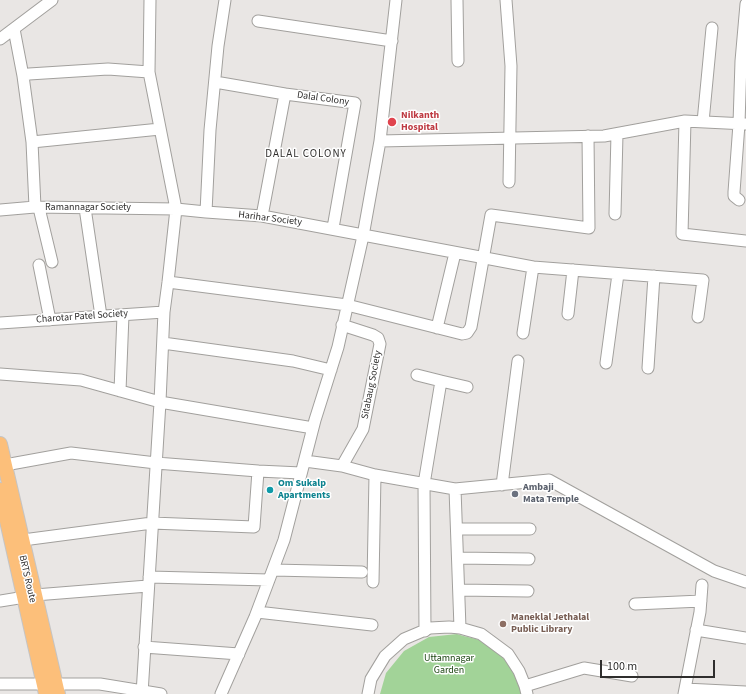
<!DOCTYPE html>
<style>
body{margin:0}
#map{position:relative;width:746px;height:694px;overflow:hidden;background:#e9e6e4;font-family:"Source Sans 3",sans-serif}
canvas{display:block}
.scale{position:absolute;left:600px;top:660px;width:115px;height:18px;box-sizing:border-box;border:2px solid #2f2e2d;border-top:0;padding-left:5px;font-size:12px;line-height:14px;white-space:nowrap;color:#2f2e2d;-webkit-text-stroke:3px #fff;paint-order:stroke}
</style>
<div id="map">
<canvas width="746" height="694"></canvas>
<div class="scale">100 m</div>
</div>
<script>
const ctx = document.querySelector('canvas').getContext('2d');
ctx.lineJoin = 'round';
function fill(path, color) {
  ctx.fillStyle = color;
  ctx.fill(path, 'evenodd');
}
function trace(path, color, width, dash) {
  ctx.strokeStyle = color;
  ctx.lineWidth = width;
  ctx.lineCap = dash ? 'butt' : 'round';
  ctx.setLineDash(dash || []);
  ctx.stroke(path);
}
function label(font, color, halo, rows, align = 'center') {
  ctx.font = font + ' "Source Sans 3",sans-serif';
  ctx.lineWidth = 3;
  ctx.setLineDash([]);
  ctx.textBaseline = 'middle';
  ctx.strokeStyle = halo;
  ctx.fillStyle = color;
  for (const [text, x, y, turn = 0] of rows) {
    ctx.save();
    ctx.translate(x, y);
    ctx.rotate((+turn || 0) * Math.PI / 180);
    ctx.textAlign = isNaN(turn) ? turn : align;
    if (halo) ctx.strokeText(text, 0, 0);
    ctx.fillText(text, 0, 0);
    ctx.restore();
  }
}
fill(new Path2D(`
 M457,634C465,637 476,638 484,642C501,651 519,675 521,694H380L386,673L404,651L429,637Z`), '#a2d398');
const minor = new Path2D(`
 M457,0L458,61
 M506,0L511,66L509,182
 M258,21L392,41
 M14,29L23,76L32,142L35,207
 M0,39L52,0
 M23,76L29,74L108,69L149,72
 M215,82L285,94L355,103L333,228
 M685,121L682,234L746,241
 M703,122L712,28
 M380,141L604,136L685,121L746,124
 M32,142L160,129
 M739,200L734,196V192L739,124L741,61L746,4
 M39,208L52,262
 M85,208L101,316
 M0,210L35,207L176,209L206,212L262,216L533,267L523,333
 M206,212L210,130L218,46L225,0
 M615,214L617,134
 M262,216L285,94
 M39,265L50,320
 M533,267L703,280L698,317
 M168,282L347,305L462,334L467,333L471,327L491,215L589,228L588,136
 M568,314L573,270
 M0,323L164,312
 M342,325L373,335L378,338L380,344L363,429L342,466
 M437,328L455,253
 M163,343L293,361L331,370
 M606,363L618,274
 M648,368L654,276
 M0,374L81,380L160,402L313,428
 M417,375L441,381L424,484L425,631
 M441,381L467,387
 M120,391L123,315
 M305,461L342,466L375,475L455,489L460,628
 M5,465L71,453L156,463L258,471L254,527L152,523L23,540
 M258,471L301,473
 M502,485L518,361
 M455,489L549,480L714,571L746,582
 M457,529H530
 M458,558L529,559
 M273,570L362,572
 M149,577L269,580
 M373,582L375,475
 M459,590L528,591
 M35,595L148,586
 M0,601L25,597
 M635,604L701,601
 M257,612L372,625
 M696,630L746,638
 M144,647L239,654
 M0,684H100L161,694
 M525,686L584,668L632,676
 M685,689L746,692
 M142,694L160,402L164,312L168,282L176,209L149,72L150,0
 M221,694L255,617L284,540L315,420L338,347L363,236L380,141L396,0
 M368,694L371,679L385,656L404,639L430,628L449,627L460,628L481,634L508,654L519,671L525,686L527,694
 M684,694L700,612L702,585`);
const major = new Path2D(`
 M0,444L58,694
 M0,490L46,694`);
trace(minor, '#a2a09d', 13);
trace(major, '#c5c4c4', 16);
trace(minor, '#fff', 11);
trace(major, '#fcbf7a', 14);
for (const [x, y, r, color] of [
 [392,122,5,"#e0444e"],
 [270,490,4,"#0f9aa8"],
 [515,494,4,"#6b7280"],
 [503,624,4,"#8d6e63"]
]) {
  const dot = new Path2D();
  dot.arc(x, y, r, 0, 2 * Math.PI);
  ctx.fillStyle = color;
  ctx.fill(dot);
  trace(dot, '#fff', 1.5);
}
label('10px', '#2f2e2d', '#fff', [
 ["Dalal Colony",323,99,8],
 ["Ramannagar Society",88,208],
 ["Harihar Society",270,219,7],
 ["Charotar Patel Society",82,317,-4],
 ["Sitabaug Society",372,385,-79],
 ["BRTS Route",27,579,77]
]);
label('bold 10px', '#be3a42', '#fff', [
 ["Nilkanth",401,116],
 ["Hospital",401,128]
], 'left');
label('bold 10px', '#0d838f', '#fff', [
 ["Om Sukalp",278,484],
 ["Apartments",278,496]
], 'left');
label('bold 10px', '#5b616d', '#fff', [
 ["Ambaji",523,488],
 ["Mata Temple",523,500]
], 'left');
label('bold 10px', '#785e54', '#fff', [
 ["Maneklal Jethalal",511,618],
 ["Public Library",511,630]
], 'left');
label('10px', '#143f09', '#fff', [
 ["Uttamnagar",449,659],
 ["Garden",449,671]
]);
ctx.letterSpacing = '1px';
label('11px', '#32302e', '#fff', [
 ["DALAL COLONY",306,155]
]);
ctx.letterSpacing = '0px';
</script>
